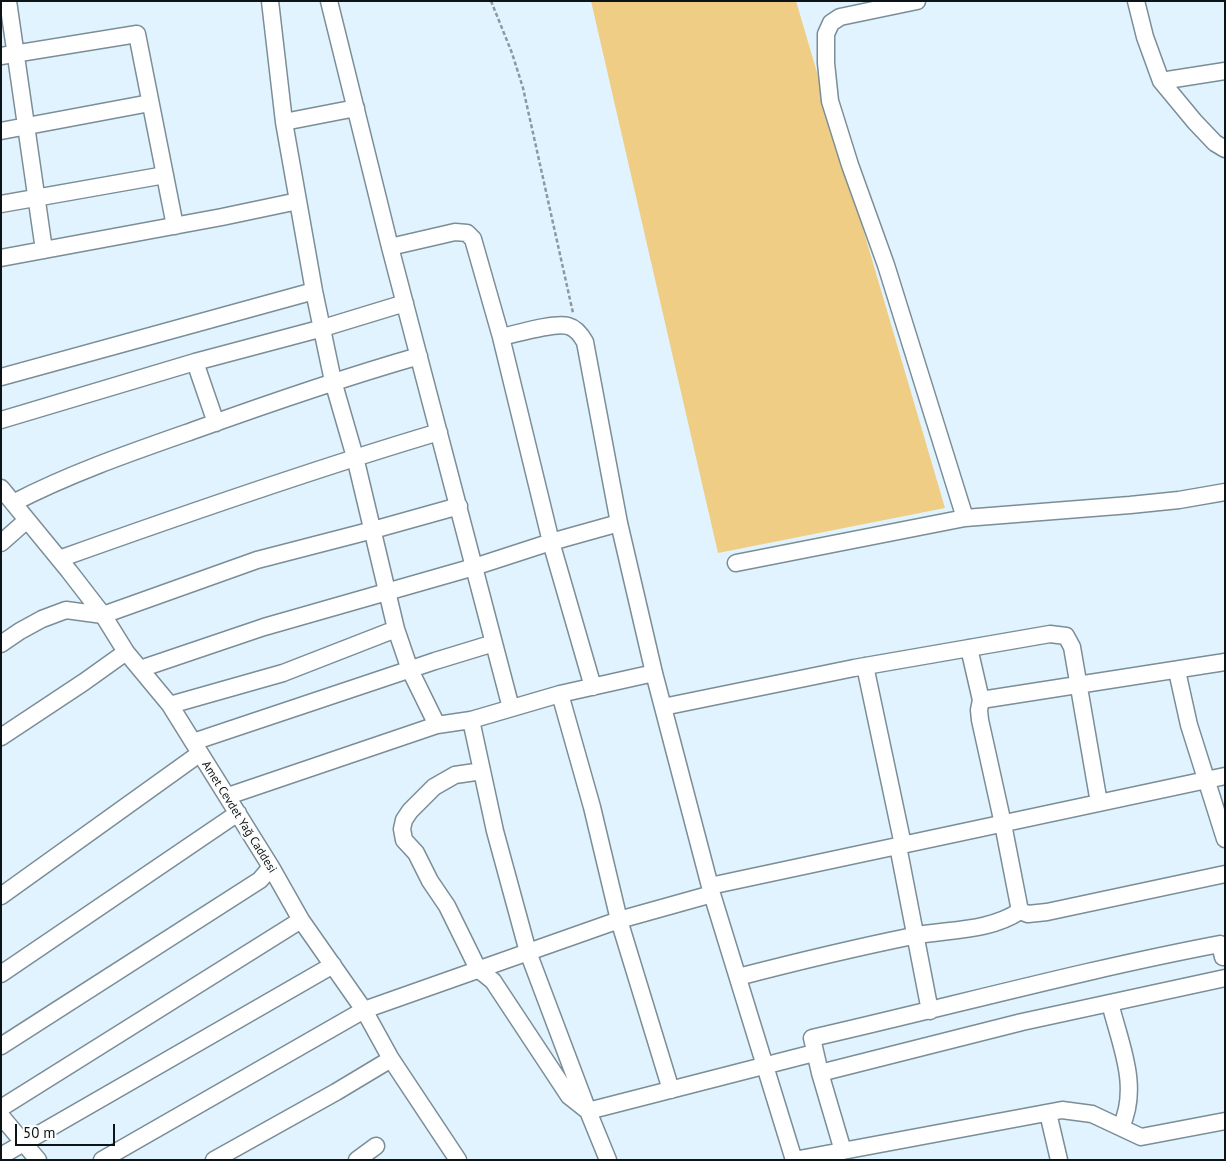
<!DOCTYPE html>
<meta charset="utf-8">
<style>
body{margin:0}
#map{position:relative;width:1226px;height:1161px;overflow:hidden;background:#e0f3fe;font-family:"PT Sans",sans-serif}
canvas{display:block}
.frame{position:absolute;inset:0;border:2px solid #0d1417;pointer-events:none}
.scale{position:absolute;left:15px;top:1124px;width:100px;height:22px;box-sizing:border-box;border:2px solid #0d1417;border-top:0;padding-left:6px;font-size:15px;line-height:18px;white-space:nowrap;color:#0d1417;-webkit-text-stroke:4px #fdfdfd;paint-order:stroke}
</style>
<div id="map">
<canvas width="1226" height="1161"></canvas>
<div class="frame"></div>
<div class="scale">50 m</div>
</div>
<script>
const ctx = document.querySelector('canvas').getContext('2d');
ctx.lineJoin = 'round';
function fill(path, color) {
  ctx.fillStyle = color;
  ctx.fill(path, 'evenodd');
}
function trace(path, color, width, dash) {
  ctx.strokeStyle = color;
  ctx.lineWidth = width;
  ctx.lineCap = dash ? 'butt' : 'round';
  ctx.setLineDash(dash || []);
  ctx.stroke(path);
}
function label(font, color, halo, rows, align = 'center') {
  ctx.font = font + ' "PT Sans",sans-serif';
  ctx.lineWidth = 4.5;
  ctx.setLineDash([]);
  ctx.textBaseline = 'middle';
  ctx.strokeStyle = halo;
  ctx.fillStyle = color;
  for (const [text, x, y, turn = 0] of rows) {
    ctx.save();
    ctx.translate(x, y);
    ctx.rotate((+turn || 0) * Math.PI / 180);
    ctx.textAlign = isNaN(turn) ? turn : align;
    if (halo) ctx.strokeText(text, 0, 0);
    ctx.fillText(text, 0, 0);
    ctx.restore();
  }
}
fill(new Path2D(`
 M591,1H796L945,508L718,553Z`), '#efcd84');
const minor = new Path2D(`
 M8,1L44,250
 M270,1L284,122L314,291L333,381L355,457L396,629L410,670L437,725L471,720L560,694L654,673
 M329,1L390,247L511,708
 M917,1L840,17L831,23L826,34V63L830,101L850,165L886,265L965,518
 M1136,1L1145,37L1161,81L1195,122L1215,143L1225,149
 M1,56L137,34L175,226
 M1161,81L1225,71
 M284,122L356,108
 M1,131L150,103
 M1,204L165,175
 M390,247L455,232L467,233L473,239L501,337L551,542L593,687
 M1,258L222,217L298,201
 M195,362L216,423
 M1,377L314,291
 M1,420L195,362L323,328L405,303
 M1,488L69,571L103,615L126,652L170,705L271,867L301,920L364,1010L391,1059L458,1160
 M13,503C71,473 132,452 192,431C267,404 342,378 419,356
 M1,543L27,520
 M59,559C185,514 311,470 439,432
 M736,563L965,518L1130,505L1179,500L1225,492
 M1,644L20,631L42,619L66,610L103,615L257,560L373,530L459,506
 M969,648L981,700L979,710L980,720L1003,824L1020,911L1028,914L1047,912L1225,874
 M865,666L903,845
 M140,669L264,627L474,567L551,542L619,523
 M1177,671L1189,725L1225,839
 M560,694L592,807L619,920L671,1090
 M981,700L1225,662
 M170,705L283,673L396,629
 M663,707L854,668L1050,634L1066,636L1072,647L1099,803
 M471,720L495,831L528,952L588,1111L608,1160
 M1,737L84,682L126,652
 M193,742L435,661L494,643
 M482,771L455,775L434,787L410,811L404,820L402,829L404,840L416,853L430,881L447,906L478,969L493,981L569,1096L588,1111L814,1053
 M228,796L437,725
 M898,846L930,1011
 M710,886L1225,776
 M712,894L794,1160
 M1,896L199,754
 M1,974L238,813
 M738,977C796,962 854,948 913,936C949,929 988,932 1020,911
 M1110,1003C1120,1044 1140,1086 1121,1127
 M1,1046L260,880L271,867
 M820,1073L1022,1022L1225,978
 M1,1108L301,920
 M1048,1113L1059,1160
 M1,1116L38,1160
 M843,1151L820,1073L812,1038C948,1007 1083,970 1220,944L1223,957
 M1,1156L333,965
 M102,1160L364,1010L619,920L712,894L654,673L619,523L585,342C581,335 576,328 568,326C555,322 516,334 501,337
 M214,1160L336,1092L391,1059
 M357,1160L376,1146
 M794,1160L1062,1110L1092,1114L1141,1137L1225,1121`);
trace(minor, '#7b8d96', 19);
trace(new Path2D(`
 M491,1L512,53L523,88L573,313`), '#8b99a1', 2.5, [4, 2.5]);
trace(minor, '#fff', 16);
label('12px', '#0d1417', '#fdfdfd', [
 ["Amet Cevdet Yağ Caddesi",239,817,58]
]);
</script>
